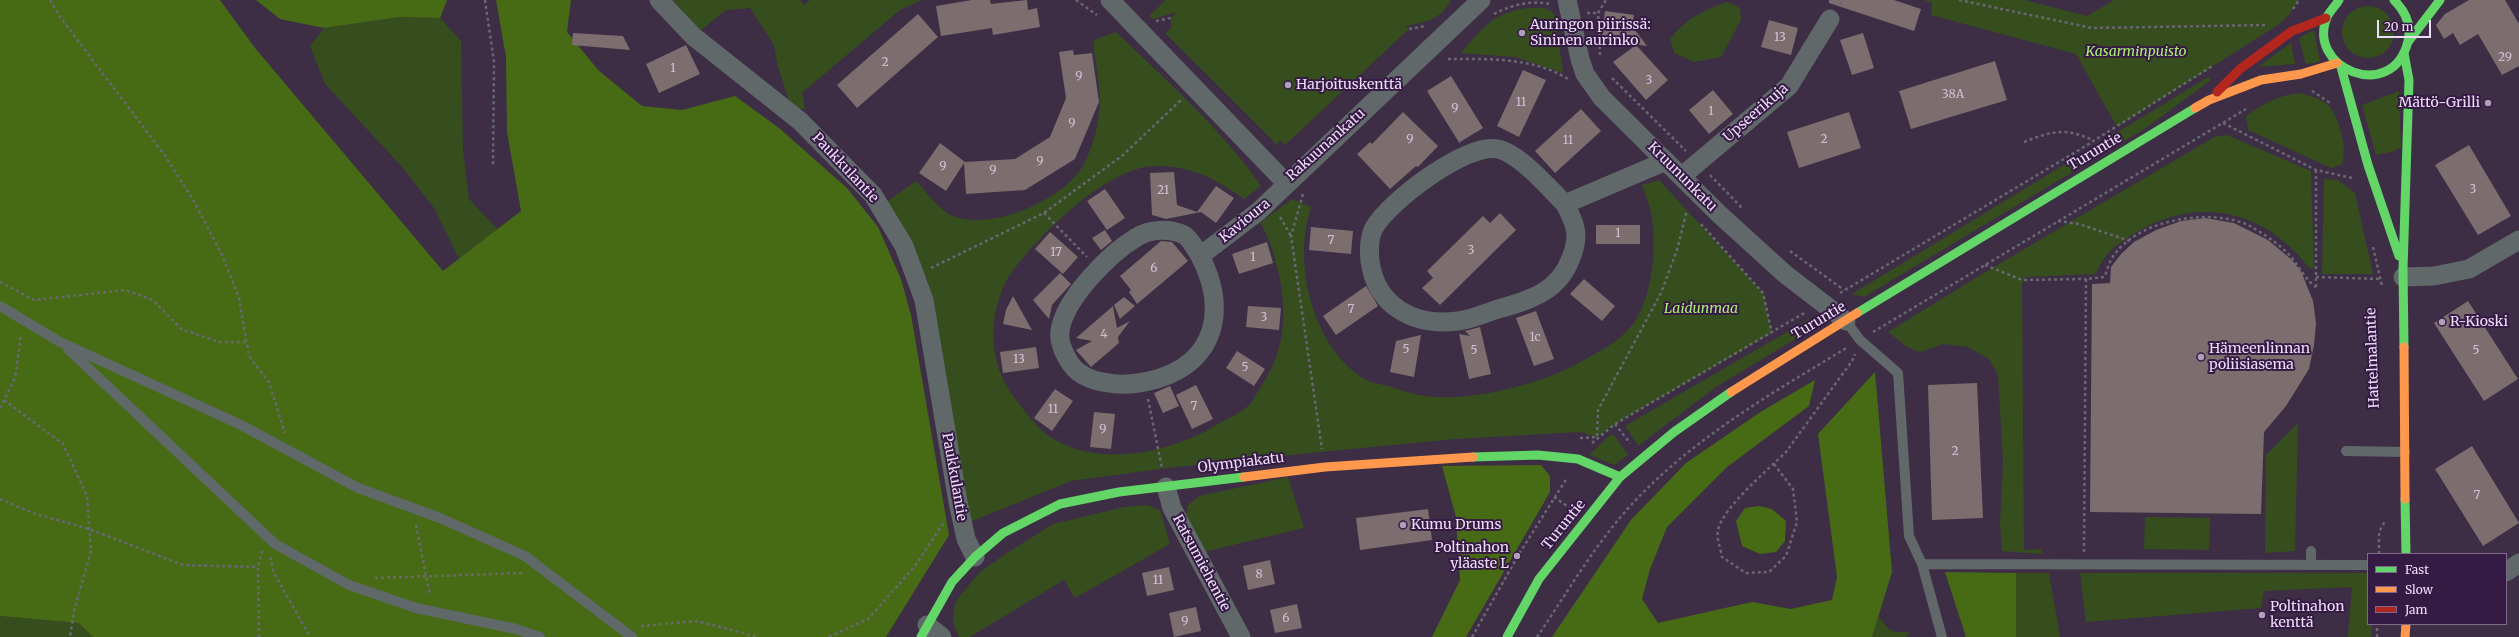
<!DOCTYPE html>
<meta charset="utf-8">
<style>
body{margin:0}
#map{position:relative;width:2519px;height:637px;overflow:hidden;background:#3d2e45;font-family:Merriweather,serif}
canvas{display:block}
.legend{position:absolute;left:2367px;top:553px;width:140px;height:72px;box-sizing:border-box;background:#351a44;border:1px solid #7f688c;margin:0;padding:5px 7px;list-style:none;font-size:12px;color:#edddf8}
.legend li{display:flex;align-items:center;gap:8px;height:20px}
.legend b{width:20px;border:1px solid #7f688c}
.scale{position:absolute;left:2377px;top:20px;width:54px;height:18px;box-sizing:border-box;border:2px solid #edddf8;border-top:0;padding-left:5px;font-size:12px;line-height:14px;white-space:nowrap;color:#edddf8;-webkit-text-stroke:3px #351a44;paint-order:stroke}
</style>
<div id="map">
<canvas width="2519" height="637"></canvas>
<ul class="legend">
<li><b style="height:5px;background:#63d668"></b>Fast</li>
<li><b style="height:5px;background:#ff974d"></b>Slow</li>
<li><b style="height:5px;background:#b3261e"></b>Jam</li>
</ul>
<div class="scale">20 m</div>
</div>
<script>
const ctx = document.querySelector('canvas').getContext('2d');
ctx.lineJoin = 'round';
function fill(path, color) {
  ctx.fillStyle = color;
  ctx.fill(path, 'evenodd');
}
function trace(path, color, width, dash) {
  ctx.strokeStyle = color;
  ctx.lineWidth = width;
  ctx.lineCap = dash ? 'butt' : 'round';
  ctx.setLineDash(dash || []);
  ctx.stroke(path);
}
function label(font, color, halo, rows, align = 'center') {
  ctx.font = font + ' Merriweather,serif';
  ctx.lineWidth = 4;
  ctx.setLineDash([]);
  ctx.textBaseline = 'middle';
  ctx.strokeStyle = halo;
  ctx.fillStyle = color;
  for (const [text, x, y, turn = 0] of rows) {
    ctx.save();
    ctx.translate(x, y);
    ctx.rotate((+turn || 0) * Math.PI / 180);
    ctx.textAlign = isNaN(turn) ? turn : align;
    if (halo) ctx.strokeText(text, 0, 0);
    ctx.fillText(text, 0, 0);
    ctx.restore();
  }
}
fill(new Path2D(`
 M673,0H800L804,5L810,0H922L900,10L802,93L805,109L791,108L777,63L774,45L750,8L726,10L700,31Z
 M1166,0H1451C1441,20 1426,22 1406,26L1409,29L1285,145L1280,140L1277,145L1165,33L1171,28V18L1177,12L1153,19L1149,16Z
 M1924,0H2025L2087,16L2114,0H2299L2289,15L2278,25L2117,127L2076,54L1931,15L1932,3Z
 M1727,2L1740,8L1741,20L1721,57L1694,62L1674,53L1670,39C1685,19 1704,10 1727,2Z
 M2342 32a26 26 0 1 1 52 0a26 26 0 1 1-52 0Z
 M1527,8C1539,8 1549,5 1555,16L1563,73L1515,57L1461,53C1482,28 1493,13 1527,8Z
 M400,17L440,18L461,41L463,151L469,199L535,269L495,315L457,255L434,208L403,168L325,84L310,46L324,28Z
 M2314,30L2320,62L2306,64L2299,38Z
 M1116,32C1164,78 1224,131 1261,186L1244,199C1216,179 1192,166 1155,166C1106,167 1035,238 1008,278C1001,289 995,310 994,323C991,353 999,378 1017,401C1026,413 1034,424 1046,434C1093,469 1166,454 1213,427C1223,420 1238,415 1247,407C1253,402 1257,392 1262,385C1287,347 1288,307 1276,263C1272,249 1269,236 1260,223L1292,199L1311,207C1309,216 1306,225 1305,234C1299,285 1319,351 1364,379C1371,383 1381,384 1388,386C1403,391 1419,396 1434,397C1477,400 1545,383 1582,361C1604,349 1628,337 1639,314C1653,287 1656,249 1652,219C1651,208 1646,196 1642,185L1659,180L1763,293L1772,333L1615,424L1597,437L1580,432L1456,439L1330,451L1167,468L1071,481L970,522L927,280L904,228L885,203L916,181C927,192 940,212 956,217C995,229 1055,202 1079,172C1085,164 1090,151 1093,142C1100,123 1101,98 1098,79C1097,65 1093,54 1094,40Z
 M2291,43L2295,64L2258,67Z
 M2208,77L2211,80L2146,128L1864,297L1852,294Z
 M2399,91L2401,147L2395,151L2376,155L2362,105Z
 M2301,93C2310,96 2319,98 2327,104C2339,114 2348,150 2342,164L2331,168L2248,130L2246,116C2265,103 2278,95 2301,93Z
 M2227,135L2311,171L2314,269L2309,268C2266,211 2200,195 2137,232C2118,243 2104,253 2096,274L2026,277L2022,284L2024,550L2043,549L2041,554L2002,551L2000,524L2003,463L1998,375L1989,359L1968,347L1943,344L1920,352L1907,347L1888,332L1982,274L2216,136Z
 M2324,179L2338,180L2355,193L2373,274H2322Z
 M1811,318V325L1807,332L1716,387L1638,446L1625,426Z
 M2298,423L2295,551L2265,553L2266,455Z
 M1614,435L1628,455L1614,465L1589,455L1609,436Z
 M1288,477L1304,528L1204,552L1186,515L1188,505L1199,496Z
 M1147,505L1160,510L1170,544L1075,598L1064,580L970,637H959L953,622L955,602L980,572L1007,553L1053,524L1124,507Z
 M2145,517L2210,518L2209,550L2144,549Z
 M2016,573H2049L2060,637H2016Z
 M2080,573H2368V624H2372L2371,637H2348L2352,587L2264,591L2261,608L2086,622Z
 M0,616L79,623L93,637H0Z
 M1879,616C1889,632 1892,633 1910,632L1906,637H1872Z`), '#364d1e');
fill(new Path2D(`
 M0,0H220L255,48L443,271L521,211L507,132L506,57L496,0H571L567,32L599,71L642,106L682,110L735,96L779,128L847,188L878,227L901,279L911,315L949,535L886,637H93L79,623L0,616Z
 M256,0H447L440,18L400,17L324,28L280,19Z
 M1875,372L1892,572L1872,637H1552L1631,520L1686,463L1762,411L1815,380L1809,406L1727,467L1667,527L1650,569L1642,599L1658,623L1752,602L1791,609L1832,600L1837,577L1818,434Z
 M1541,465L1550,476V492L1466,637H1432L1460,580L1456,517L1442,466Z
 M1759,506L1772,509L1786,521L1785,541L1776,552L1760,554L1742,546L1736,521L1745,508Z
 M1945,572L2016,573V637H1966Z`), '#476b15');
fill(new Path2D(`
 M972,0H990L991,4L1027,0L1028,10L1037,8L1040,27L993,35L992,28L941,36L936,6Z
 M1829,0H1894L1921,9L1914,31L1829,3Z
 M2469,0H2505L2519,24V66L2502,75L2478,34L2460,45L2453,33L2444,39L2436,25L2445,14Z
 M1605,11L1634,15L1632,26L1647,46L1601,40Z
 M918,14L938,37L857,108L837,85Z
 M1769,20L1798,28L1791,55L1761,47Z
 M573,33L623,36L630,50L572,45Z
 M1863,33L1874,68L1852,75L1840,40Z
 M686,45L700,74L659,93L646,64Z
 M1636,45L1668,80L1646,100L1613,62Z
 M1073,50L1074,55L1092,53L1099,102L1075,159L1025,190L966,194L964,163L946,191L919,173L940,143L965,162L1015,159L1050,137L1066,98L1059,52Z
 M1995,61L2007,100L1911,129L1899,91Z
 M1523,70L1546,80L1519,137L1497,126Z
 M1451,76L1483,128L1460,142V144L1427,91Z
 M1713,90L1733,114L1709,134L1689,110Z
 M1581,109L1601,131L1555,173L1535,151Z
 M1403,112L1438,146L1418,167L1416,166L1390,189L1357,154L1370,142L1372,144Z
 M1849,112L1861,148L1799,168L1787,132Z
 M2469,145L2511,216L2478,235L2435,165Z
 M1174,172L1177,205L1197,212L1216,186L1234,198L1216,223L1201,212L1166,219L1152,215L1150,173Z
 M1105,189L1125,218L1107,230L1087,201Z
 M1500,213L1516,230L1440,305L1422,288L1433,278L1427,271L1483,216L1490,223Z
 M2205,218L2234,223L2268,240L2292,260L2301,271L2313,301L2316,323L2314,345L2309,369L2286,406L2264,432L2261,514L2090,512L2092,284L2110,283L2111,267L2121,254L2134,242L2156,230L2181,221Z
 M1596,225H1640V244H1596Z
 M1311,227L1353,231L1351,254L1309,250Z
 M1105,230L1112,241L1101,250L1092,238Z
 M1050,232L1078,257L1063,274L1035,249Z
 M1161,241L1172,242L1188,261L1137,304L1129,292L1131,290L1120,276Z
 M1267,242L1273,263L1239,274L1232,254Z
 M1060,273L1071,284L1052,305L1049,319L1033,300Z
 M1584,279L1615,306L1602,321L1570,294Z
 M1366,286L1378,306L1336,335L1323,316Z
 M1013,296L1032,330L1003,324L1006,310Z
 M1124,297L1135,306L1120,319L1114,305Z
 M2468,301L2518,379L2484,401L2434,323Z
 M1113,306L1117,328L1130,321L1118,337L1119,343L1091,367L1076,350L1092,341L1076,338Z
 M1248,306L1281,308L1279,330L1246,327Z
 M1536,311L1554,359L1534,366L1516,318Z
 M1480,327L1491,374L1469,379L1459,334L1470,336L1465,331Z
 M1421,335L1414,377L1390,372L1396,341Z
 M1036,347L1039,368L1003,373L1000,352Z
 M1237,351L1265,369L1254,386L1226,368Z
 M1977,383L1983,518L1932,520L1928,385Z
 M1196,385L1213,419L1192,429L1176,395Z
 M1170,386L1179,406L1163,413L1154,393Z
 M1055,389L1073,401L1052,431L1034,418Z
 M1094,412L1115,414L1111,449L1090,447Z
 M2472,446L2519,523L2483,546L2435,469Z
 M1428,509L1432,540L1360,550L1356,518Z
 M1270,560L1275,584L1248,590L1243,566Z
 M1169,567L1174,590L1147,596L1142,573Z
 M1297,604L1302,628L1275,633L1270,610Z
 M1196,607L1201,631L1174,637L1169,613Z`), '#7c6d6e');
trace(new Path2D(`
 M50,0L60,17L166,157L195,203L222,255L239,298L249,356L269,382L285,433
 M485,0L494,62L493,165
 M1076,0L1097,15
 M1959,0L2092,28L2265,25
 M1840,5L1843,0
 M2293,9L2299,0
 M1587,13H1598
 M1494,14C1511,5 1531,0 1550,4
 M1156,21L1171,18
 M1409,29L1426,26
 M1600,55L1598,13L1606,0
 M1448,59C1487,59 1533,57 1568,79
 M1612,78L1686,151
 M2312,91L2330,103
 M2223,123L2316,170L2352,178
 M2024,142C2052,131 2066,127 2094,141
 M1710,175L1743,209
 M1303,194L1291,236L1322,449
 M1044,213L1087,257
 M1280,217L1291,236
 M2058,221L2079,224L2130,241
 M1701,224L1763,293L1772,333
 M2373,247L2382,286
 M1790,251L1844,290
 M1985,265L2022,280L2086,279
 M931,268L1044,213L1123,155L1181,100
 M2316,277L2380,279
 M0,282L34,300L125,290L153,300L181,329L219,342H247
 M2316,287V170
 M1840,293L2079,150L2214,65
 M1873,332L2246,109
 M1148,399L1162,468
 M4,400L63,444L87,496L91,551L74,611L70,637
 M0,408L15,378L21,334
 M1615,424L1630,443
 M1580,438L1597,437L1598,410L1661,293L1677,250L1687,210
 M1592,443L1615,424L1806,312
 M1774,464L1793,489L1797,522L1786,556L1769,572L1746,573L1722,557C1721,550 1716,537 1718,530C1723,507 1769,469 1786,452L1852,361L1855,354
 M1554,497L1570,508
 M0,499L33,513L89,529L183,565L258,567
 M416,525L430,596
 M2084,552L2086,279L2104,277C2107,272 2108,265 2111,260C2133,219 2214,206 2252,227C2265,235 2282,246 2291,257C2300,267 2305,280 2316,287
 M2379,554V532L2385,521
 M270,557L274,573L310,637
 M375,578L524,573
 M641,626L697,621L758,637
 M259,637L258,567L262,551
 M829,637L868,619L915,566L944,522
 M1472,637L1519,554L1567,478
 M1537,637C1565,596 1591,551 1624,513C1686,442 1769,395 1848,347
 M2377,637V624`), '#696872', 2.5, [3, 3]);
trace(new Path2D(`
 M0,306L60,342L241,425L358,488L440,518L525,556L632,637
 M1846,321L1860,340L1898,373L1909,536L1922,564L1942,637
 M68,349L275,544L349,585L416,608L516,629L540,637
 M2346,451L2405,452
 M2311,551V565
 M1922,564L2368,565`), '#60686a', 10);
trace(new Path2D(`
 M659,0L693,36L800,121L873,195L904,246L924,300L958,502L966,539L975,557
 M1110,0L1287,184L1481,0
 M1567,0L1580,59L1585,74L1602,98L1719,214L1785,274L1846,321
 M1682,176L1789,86L1830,19
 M1565,204C1549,188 1520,154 1498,149C1467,142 1388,202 1374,228C1369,237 1369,251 1370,261C1376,306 1414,327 1458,321C1470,320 1483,314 1495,310C1529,300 1558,293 1571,258C1580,235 1576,225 1565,204L1666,161
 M1200,256C1227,308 1217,361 1157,379C1142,383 1124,386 1109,383C1100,382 1091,380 1083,375C1070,369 1058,345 1060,331C1064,299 1110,253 1137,237C1150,229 1170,228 1184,235C1190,238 1196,250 1200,256L1259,211L1287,184
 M2403,277L2434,276L2469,269L2519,240
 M1166,487L1172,508L1241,637
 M2506,572L2519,563
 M927,625L942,637`), '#60686a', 19);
trace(new Path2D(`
 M2339,0C2336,5 2331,10 2328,15C2303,68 2393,105 2408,41C2412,25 2405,11 2394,0
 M2408,42L2440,0
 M2341,67L2368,165L2399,256
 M1857,313L2195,108
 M2404,347L2403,269L2409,80L2404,53
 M1473,457L1538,455L1578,459L1620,477
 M2405,499L2406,554
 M921,637L952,582L975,557L1003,533L1060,504L1119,492L1244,477
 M1507,637L1539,579L1620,477L1674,432L1731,392`), '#63d668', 9);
trace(new Path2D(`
 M2195,108L2209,100L2261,80L2301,74L2337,63
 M2404,347L2405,499
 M1731,392L1857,313
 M1244,477L1325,467L1473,457
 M2405,637L2406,624`), '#ff974d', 9);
trace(new Path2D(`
 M2217,92L2240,69L2292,31L2326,18`), '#b3261e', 9);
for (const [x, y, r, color] of [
 [1522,33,4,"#afa0b9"],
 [1288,85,4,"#afa0b9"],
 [2488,103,4,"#afa0b9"],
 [2442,322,4,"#afa0b9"],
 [2201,357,4,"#afa0b9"],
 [1403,525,4,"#afa0b9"],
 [1517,556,4,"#afa0b9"],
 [2262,615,4,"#afa0b9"]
]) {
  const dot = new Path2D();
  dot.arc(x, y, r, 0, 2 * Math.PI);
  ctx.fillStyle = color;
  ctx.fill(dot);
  trace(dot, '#351a44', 1.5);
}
label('12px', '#d1c1d6', null, [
 ["13",1780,38],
 ["29",2505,58],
 ["2",885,63],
 ["1",673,69],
 ["9",1079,77],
 ["3",1649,81],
 ["38A",1953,95],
 ["11",1521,103],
 ["9",1455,109],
 ["1",1711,112],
 ["9",1072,124],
 ["9",1410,140],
 ["2",1824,140],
 ["11",1568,141],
 ["9",1040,162],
 ["9",943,167],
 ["9",993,171],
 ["3",2473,190],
 ["21",1163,191],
 ["1",1618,234],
 ["7",1331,241],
 ["3",1471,251],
 ["17",1056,253],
 ["1",1253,258],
 ["6",1154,269],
 ["7",1351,310],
 ["3",1264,318],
 ["4",1104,335],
 ["1c",1535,338],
 ["5",1406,350],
 ["5",1474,351],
 ["5",2476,351],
 ["13",1019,360],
 ["5",1245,368],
 ["7",1194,407],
 ["11",1053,410],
 ["9",1103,430],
 ["2",1955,452],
 ["7",2477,496],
 ["8",1259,575],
 ["11",1158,581],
 ["6",1286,619],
 ["9",1185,622]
]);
label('14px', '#edddf8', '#351a44', [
 ["Auringon piirissä:",1530,25],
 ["Sininen aurinko",1530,41],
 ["Harjoituskenttä",1296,85],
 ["Mättö-Grilli",2480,103,"right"],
 ["R-Kioski",2450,322],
 ["Hämeenlinnan",2209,349],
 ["poliisiasema",2209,365],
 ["Kumu Drums",1411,525],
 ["Poltinahon",1509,548,"right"],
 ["yläaste L",1509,564,"right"],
 ["Poltinahon",2270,607],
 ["kenttä",2270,623]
], 'left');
label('italic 14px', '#aeed74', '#351a44', [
 ["Kasarminpuisto",2136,52],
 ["Laidunmaa",1701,309]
]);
label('14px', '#edddf8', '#351a44', [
 ["Upseerikuja",1756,113,-41],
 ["Rakuunankatu",1326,145,-42],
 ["Turuntie",2095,152,-31],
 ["Paukkulantie",845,168,47],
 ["Kruununkatu",1682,177,45],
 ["Kavioura",1245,221,-39],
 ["Turuntie",1819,321,-31],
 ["Hattelmalantie",2373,358,-92],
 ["Olympiakatu",1241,463,-7],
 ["Paukkulantie",954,477,80],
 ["Turuntie",1564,525,-51],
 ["Ratsumiehentie",1201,563,62]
]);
</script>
